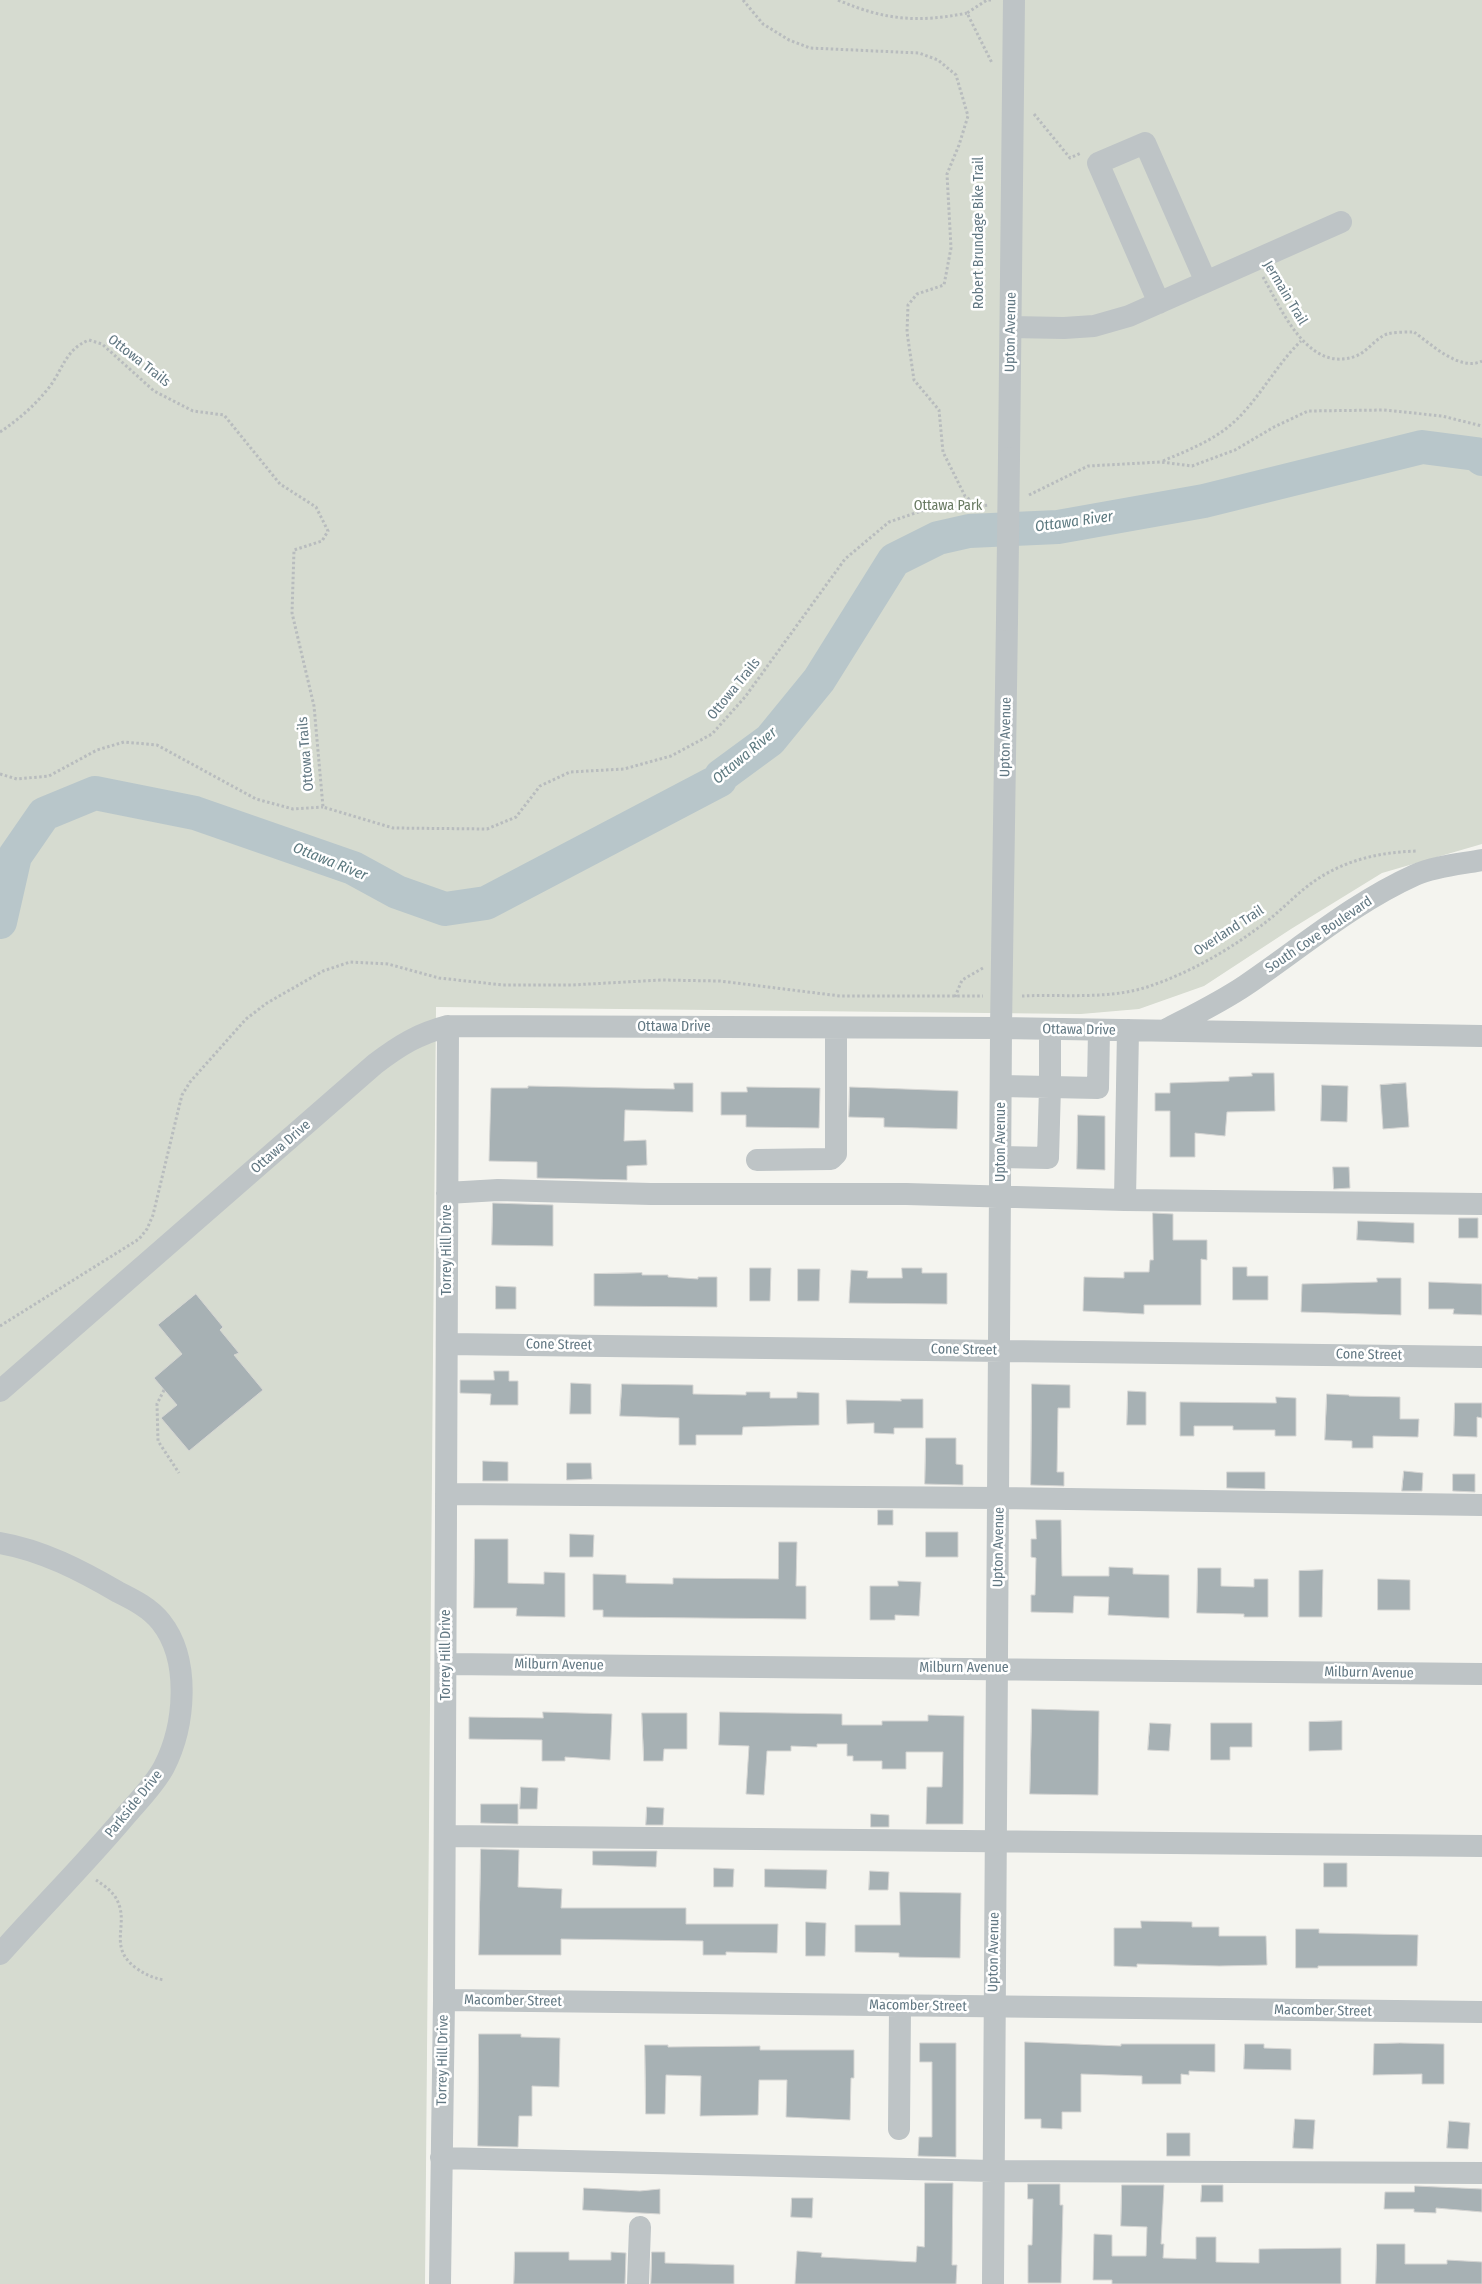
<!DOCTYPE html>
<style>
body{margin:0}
canvas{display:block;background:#f4f4ef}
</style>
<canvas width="1482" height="2284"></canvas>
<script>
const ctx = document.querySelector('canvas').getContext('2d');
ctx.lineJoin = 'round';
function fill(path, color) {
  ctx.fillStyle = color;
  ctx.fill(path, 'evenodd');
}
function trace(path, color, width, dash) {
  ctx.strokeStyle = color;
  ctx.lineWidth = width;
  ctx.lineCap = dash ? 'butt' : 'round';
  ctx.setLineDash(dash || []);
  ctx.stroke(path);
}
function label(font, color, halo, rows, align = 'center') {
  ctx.font = font + ' "Fira Sans Condensed",sans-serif';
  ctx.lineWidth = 5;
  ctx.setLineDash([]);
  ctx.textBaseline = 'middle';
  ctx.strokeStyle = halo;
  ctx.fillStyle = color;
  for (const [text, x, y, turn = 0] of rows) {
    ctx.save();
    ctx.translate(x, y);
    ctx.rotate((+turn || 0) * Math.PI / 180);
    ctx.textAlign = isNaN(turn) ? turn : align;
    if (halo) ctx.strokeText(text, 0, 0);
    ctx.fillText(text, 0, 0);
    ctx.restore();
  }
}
fill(new Path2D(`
 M0,0H1482V844L1382,873L1291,929L1204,986L1139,1009L1081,1014L436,1007L425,2284H0Z`), '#d6dbd0');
trace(new Path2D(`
 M0,922L15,856L44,814L95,793L195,813L353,868L397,892L445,909L486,903L720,780L721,776L770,740L819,680L894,560L938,538L969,531L1058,527L1204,501L1422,447L1476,454L1482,459`), '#b8c6ca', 34);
const building = new Path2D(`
 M1252,1073H1274L1275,1111L1227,1112L1225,1136L1195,1133V1157H1170V1111H1155V1093H1170V1083L1229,1081V1077L1252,1076Z
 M674,1083H693V1112L625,1110L624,1141L646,1140L647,1165L627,1166V1180L537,1178V1162L489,1161L491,1088H528V1086L674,1089Z
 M1406,1083L1409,1127L1383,1129L1380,1085Z
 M1322,1085L1348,1086L1347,1122L1321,1121Z
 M747,1087L820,1088L819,1128L746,1127V1115H721V1092H747Z
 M850,1087L958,1091L957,1129L884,1127V1118L849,1117Z
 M1078,1115L1105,1116V1170L1077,1169Z
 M1333,1167H1349L1350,1188L1334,1189Z
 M493,1203L553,1205V1246L492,1245Z
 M1153,1213L1173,1214V1240H1207V1260L1201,1259V1305H1144V1314L1083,1311L1084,1277L1124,1278V1272H1149L1150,1260H1153Z
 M1459,1218H1478V1238H1459Z
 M1358,1221L1414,1223V1243L1357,1240Z
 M1233,1267H1247V1276H1268V1300H1233Z
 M750,1268H771L770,1301H750Z
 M902,1268H922V1273H947V1304L849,1303L851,1270L868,1271L867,1278H902Z
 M798,1269H820L819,1301H798Z
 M642,1273V1275H668V1277L698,1279V1277H717V1307L594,1306V1274Z
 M1377,1278H1401V1315L1301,1312L1302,1284L1377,1282Z
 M1429,1282L1482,1284V1315L1453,1314L1454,1309H1429Z
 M496,1286L516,1287V1309H496Z
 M196,1294L223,1327L220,1330L239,1353L234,1355L263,1390L189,1451L161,1418L177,1405L154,1378L182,1354L158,1325Z
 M494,1371H509V1381H518V1405H490L491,1394L460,1393V1380H494Z
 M571,1383L591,1384V1414H570Z
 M622,1384L693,1385V1394L746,1395V1392H770V1398H797V1392L819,1393V1425L743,1427L742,1435H696V1445H679V1418L620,1416Z
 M1032,1384L1070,1385V1408H1058L1057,1472H1064V1486L1031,1485Z
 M1128,1391L1146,1392V1425H1127Z
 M1327,1394L1349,1395V1396L1400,1397V1419H1419L1418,1437L1373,1436V1448H1352V1441L1325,1440Z
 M1276,1397L1296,1398V1436H1275V1430H1233V1426H1194V1436H1180V1402L1276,1403Z
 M901,1399H923V1428H894V1434L874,1433V1423L847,1424L846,1400L901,1401Z
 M1455,1403H1482V1418L1477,1417V1437L1454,1436Z
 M926,1438H956V1464L963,1465V1485L925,1484Z
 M483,1461L508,1462V1481H483Z
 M567,1463H591L592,1479L567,1480Z
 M1404,1471L1423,1473L1422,1491H1402Z
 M1227,1472H1265V1489L1227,1488Z
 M1453,1474H1475V1492L1453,1491Z
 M878,1510H893V1525H878Z
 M1036,1520H1061L1062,1576H1109V1567L1133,1568V1574L1169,1575V1618L1108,1615L1109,1597L1074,1596L1073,1613L1031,1612V1595H1035L1036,1558L1031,1557V1539H1036Z
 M926,1532H958V1557H926Z
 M570,1534L594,1535L593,1557H570Z
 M475,1539H508V1583L544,1584V1572L565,1573V1617L516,1616L517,1608H474Z
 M779,1542H797L796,1586H806V1619L603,1617V1610H593V1574L626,1575V1583L673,1584V1578L778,1579Z
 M1198,1568H1221V1586L1254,1587V1579H1268V1617H1244V1614L1197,1613Z
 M1323,1570L1322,1617H1299V1571Z
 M1378,1579L1410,1580V1610H1378Z
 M898,1581L921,1582L919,1616L895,1615V1620H870V1586H898Z
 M1032,1709L1099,1711L1098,1795L1030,1794Z
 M543,1712L612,1714L610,1760L565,1757V1761H542V1740L469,1739V1717L543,1718Z
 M720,1712L842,1714V1725H882V1721H928V1715L964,1716L963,1824H926L927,1787H942L943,1752H906V1769H882V1761H853V1756H847V1744H817V1747L791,1746V1751H767L764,1795L746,1794L749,1746L719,1745Z
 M642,1713H687V1749H664L663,1761H644Z
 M1342,1721V1750L1309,1751V1722Z
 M1150,1723L1171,1724L1169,1751L1148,1750Z
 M1211,1723H1252V1747H1230V1760H1211Z
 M521,1787L538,1788L537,1809H520Z
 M481,1804H518V1824L481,1823Z
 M647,1807L664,1808L663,1825H646Z
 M871,1814L889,1815V1827H871Z
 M481,1849L519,1850L518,1887L562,1889L561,1908H686V1924H778L777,1953L726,1952V1955H703V1941L561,1939V1955H479Z
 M593,1851H657L656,1867L593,1865Z
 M1324,1863H1347V1887H1324Z
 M714,1868L734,1869L733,1887H714Z
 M765,1869L827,1870L826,1889L765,1887Z
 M870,1871L889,1872L888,1890H869Z
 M900,1892L961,1893L960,1958L899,1957V1953L855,1952V1925H900Z
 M1141,1921L1192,1922V1927H1219V1936H1266L1267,1965L1219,1966L1137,1964V1967L1114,1966V1928H1141Z
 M806,1922L826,1923L825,1956H806Z
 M1296,1929H1319V1933L1418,1935L1417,1966H1318V1968H1296Z
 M479,2034H521V2037L560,2038L559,2087L532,2086V2116H519L518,2147L478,2146Z
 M1025,2042L1121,2046V2044H1215V2072L1189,2071V2075L1181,2074V2084H1142V2076L1081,2074V2112H1062V2129L1041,2128V2119H1025Z
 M920,2043H956V2157L918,2156L919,2137H932V2062H920Z
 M1400,2043L1444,2044V2084H1422V2074L1373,2075L1374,2044Z
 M1245,2044H1264V2048L1291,2049V2070L1244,2069Z
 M645,2045H668V2047L760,2046V2050H854V2078H851L850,2120L786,2117L787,2080H759L758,2115L700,2116L701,2076L666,2075L665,2114H646Z
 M1295,2119L1315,2120L1313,2149L1293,2148Z
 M1449,2121L1470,2123L1468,2149L1447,2148Z
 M1167,2133H1190V2156H1167Z
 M925,2183H953L952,2265H957L956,2284H795L797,2251L822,2253L821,2257L916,2262L917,2246L924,2247Z
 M1028,2184H1060V2205H1063L1061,2283H1028V2245H1032L1033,2199H1028Z
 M1122,2185H1164L1161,2244H1164L1163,2258L1196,2259V2237H1216V2262L1259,2263V2249L1341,2248V2284H1112V2280H1093L1094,2234L1112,2235V2256H1146L1147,2227L1121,2226Z
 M1202,2185H1223V2202H1201Z
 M1415,2186L1482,2189V2212L1436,2208V2213L1414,2212V2209H1384L1385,2192H1414Z
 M584,2188L640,2191L660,2189V2214L583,2210Z
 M792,2198H813L812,2218L791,2217Z
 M1377,2244H1405V2264H1447V2260L1482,2262V2284H1376Z
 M515,2252H569V2260H611V2252L626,2253L625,2284H514Z
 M652,2252H665V2263L734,2265V2284H651Z`);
fill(building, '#a7b1b4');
trace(building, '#d5d5d3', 1);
trace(new Path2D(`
 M743,0L763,24L789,40L810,48L919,53L938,60L956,75L968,116L959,145L947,174L951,248L944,285L917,294L908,305L907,332L914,380L939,410L943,452L965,496L978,506L989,505
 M838,0C884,20 918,23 967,13
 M991,0H987L967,13L992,63
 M1034,114L1070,158L1081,153
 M1263,277C1282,310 1308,374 1356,356C1367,352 1376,338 1387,334C1395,332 1406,332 1414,332C1431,344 1460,372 1482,361
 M0,432C18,420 33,407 47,390C63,371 64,350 89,340L102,344L154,391L193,411L224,415L280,484L316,507L328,531L322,541L294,550L292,613L314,706L323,807L393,828L487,829L516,817L540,786L570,772L624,769L671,756L712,734L745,697L845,559L889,522L933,507L978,506
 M1163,461C1188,450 1213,441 1234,422C1260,398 1276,365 1301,341
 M1029,495L1088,466L1161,462L1192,466L1235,450L1274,427L1308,411L1384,410L1442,416L1482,426
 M0,774L17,779L49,776L97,750L124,742L157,745L256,799L293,809L323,807
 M1022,996C1064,994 1110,1000 1150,986C1192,972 1232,948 1266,922C1284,908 1300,890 1319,878C1349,859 1382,852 1417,851
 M955,997L962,980L983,968
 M0,1326L139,1239L147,1229L153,1215L178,1111L182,1095L190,1082L246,1019L267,1003L323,971L350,962L388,964L439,978L503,985H572L661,980L720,981L840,996H983
 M164,1390L157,1404L158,1441L179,1473
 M96,1880C102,1884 109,1889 114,1895C133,1922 105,1945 136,1968C146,1975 153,1978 164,1980`), '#b8bcbe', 3, [2.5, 2.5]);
trace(new Path2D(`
 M1159,303L1098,163L1145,143L1206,282
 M1011,327L1064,328L1094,326L1129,316L1341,222
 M1009,458L1014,0
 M1050,1029V1087L1098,1088L1099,1030
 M1167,1029C1194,1015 1221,1002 1246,985C1302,947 1353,903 1415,875C1435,866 1461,864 1482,860
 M1001,1157L1048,1158L1050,1087L1001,1086
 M757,1160L831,1159L836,1154V1028
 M447,1193L498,1190L651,1194H906L1125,1200L1482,1204
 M1125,1200L1128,1030
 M447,1344L1482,1357
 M0,1391L375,1064C400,1045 418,1034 448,1026L1001,1028L1482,1036
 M446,1494L999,1498L1482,1505
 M0,1543C42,1550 82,1571 118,1592C134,1600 150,1608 161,1622C191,1660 185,1726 164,1767C154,1786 136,1803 122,1820C83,1866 40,1909 0,1954
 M446,1664L1482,1674
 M445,1836L1482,1846
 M444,2000L1482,2012
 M899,2129L900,2006
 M441,2158L993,2171L1482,2173
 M440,2284L444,2000L448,1026
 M638,2284L640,2227
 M993,2284L1001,1028L1007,620`), '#bec4c6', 22);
trace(new Path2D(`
 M1007,620L1009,458`), '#bec4c6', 22);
label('14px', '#617782', '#fff', [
 ["Robert Brundage Bike Trail",979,233,-90],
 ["Jermain Trail",1285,293,59],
 ["Upton Avenue",1011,332,-89],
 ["Ottowa Trails",139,361,38],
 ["Ottowa Trails",734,689,-51],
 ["Upton Avenue",1006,737,-89],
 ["Ottowa Trails",306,754,-95],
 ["Overland Trail",1229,931,-33],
 ["South Cove Boulevard",1319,935,-34],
 ["Ottawa Drive",674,1027],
 ["Ottawa Drive",1079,1030,1],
 ["Upton Avenue",1001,1142,-90],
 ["Ottawa Drive",281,1147,-41],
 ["Torrey Hill Drive",447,1250,-90],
 ["Cone Street",559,1345,1],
 ["Cone Street",964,1350,1],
 ["Cone Street",1369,1355,1],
 ["Upton Avenue",999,1547,-89],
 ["Torrey Hill Drive",446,1655,-90],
 ["Milburn Avenue",559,1665,1],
 ["Milburn Avenue",964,1668],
 ["Milburn Avenue",1369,1673,1],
 ["Parkside Drive",134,1804,-51],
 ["Upton Avenue",994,1952,-89],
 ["Macomber Street",513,2001,1],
 ["Macomber Street",918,2006,1],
 ["Macomber Street",1323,2011,1],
 ["Torrey Hill Drive",443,2060,-89]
]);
label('14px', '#687961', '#fff', [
 ["Ottawa Park",948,506]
]);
label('italic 15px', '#5d7a80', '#fff', [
 ["Ottawa River",1074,522,-8],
 ["Ottawa River",745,756,-40],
 ["Ottawa River",330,862,22]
]);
</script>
